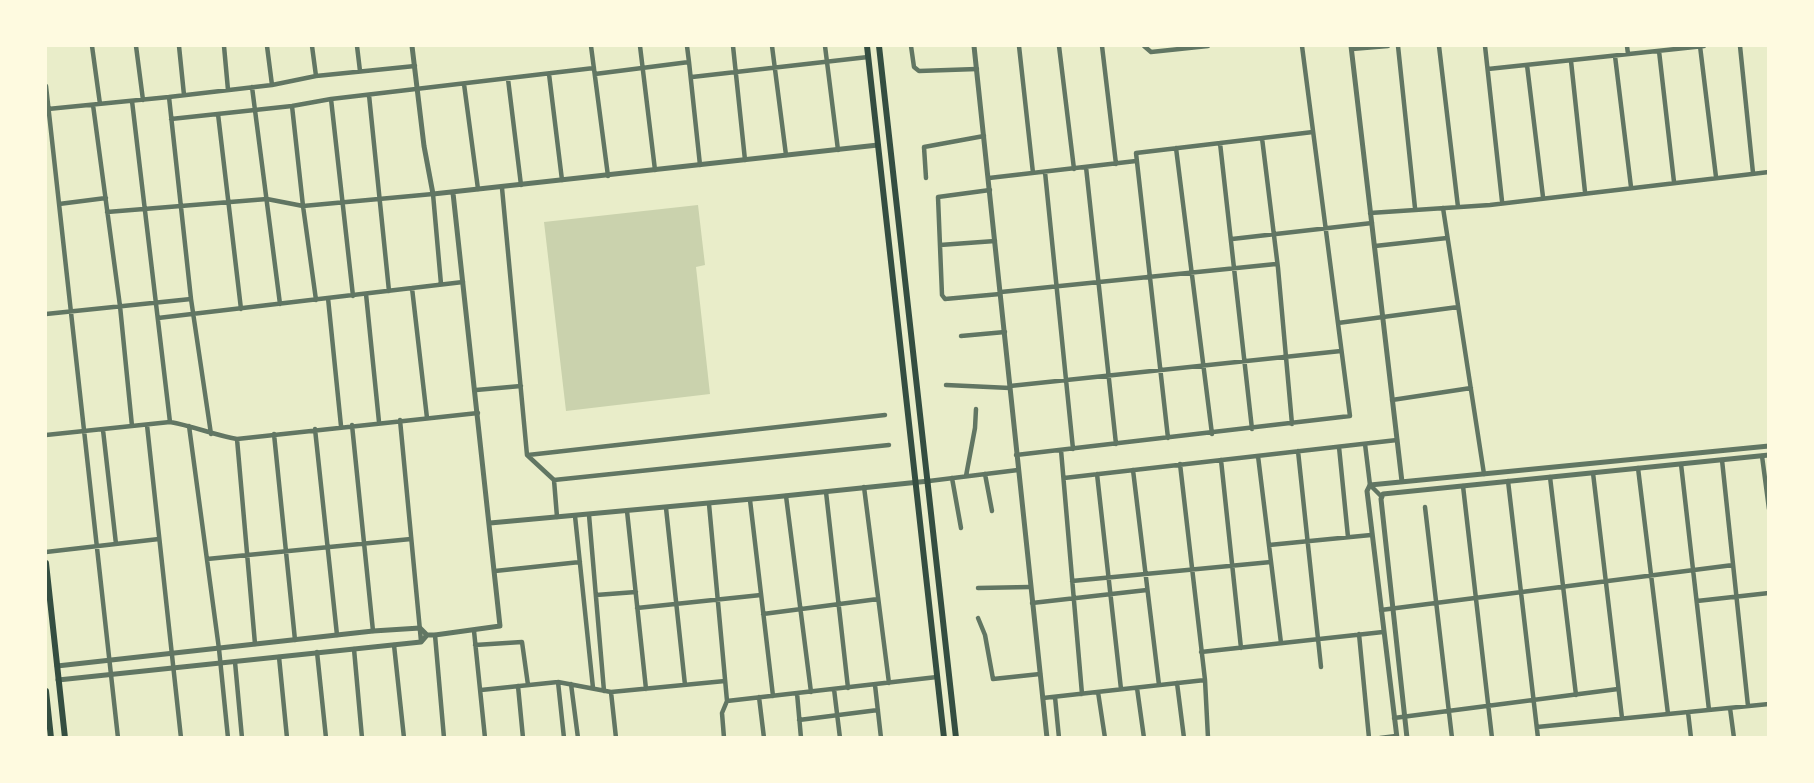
<!DOCTYPE html>
<style>
body{margin:0}
#map{position:relative;width:1814px;height:783px;overflow:hidden;background:#e9edc9;font-family:"Space Grotesk",sans-serif}
canvas{display:block}
.frame{position:absolute;inset:0;border:47px solid #fefae0;pointer-events:none}
</style>
<div id="map">
<canvas width="1814" height="783"></canvas>
<div class="frame"></div>
</div>
<script>
const ctx = document.querySelector('canvas').getContext('2d');
ctx.lineJoin = 'round';
function fill(path, color) {
  ctx.fillStyle = color;
  ctx.fill(path, 'evenodd');
}
function trace(path, color, width, dash) {
  ctx.strokeStyle = color;
  ctx.lineWidth = width;
  ctx.lineCap = dash ? 'butt' : 'round';
  ctx.setLineDash(dash || []);
  ctx.stroke(path);
}
fill(new Path2D(`
 M698,205L705,265L696,267L710,394L566,411L544,222Z`), '#cad2ad');
trace(new Path2D(`
 M92,46L100,104
 M136,46L143,100
 M179,46L184,95
 M224,46L228,90
 M267,46L272,85
 M312,46L316,76
 M357,46L360,71
 M591,46L608,176
 M640,46L655,170
 M687,46L689,62
 M733,46L745,160
 M772,46L786,155
 M825,46L838,150
 M911,46L914,67L919,71L977,69
 M1019,46L1033,173
 M1059,46L1074,169
 M1102,46L1116,164
 M1144,46L1151,52L1208,46
 M1398,46L1415,208
 M1439,46L1458,207
 M1485,46L1502,201
 M1627,46L1628,54
 M1700,46L1716,177
 M1740,46L1753,173
 M1352,49L1388,46
 M1659,51L1674,182
 M1615,56L1631,187
 M1571,61L1585,192
 M1527,65L1543,197
 M1488,69L1704,46
 M549,74L562,180
 M595,74L689,62L700,165
 M692,77L868,57
 M508,79L521,185
 M464,84L478,189
 M46,86L118,738
 M252,87L280,304
 M369,95L389,291
 M169,97L191,299L211,434
 M331,99L353,296
 M132,101L170,422
 M93,105L120,306L132,426
 M292,106L303,206L316,300
 M48,109L169,97L272,85L316,76L415,66
 M218,114L241,309
 M171,119L292,106L331,99L594,68
 M1262,138L1278,268L1292,424
 M1220,143L1252,429
 M1176,148L1212,434
 M1086,167L1116,444
 M1045,172L1073,449
 M926,178L924,147L984,136
 M989,178L1136,161
 M502,188L527,455L554,480L889,445
 M990,190L938,197L942,295L945,299L1000,294
 M59,204L106,198
 M1443,208L1484,474
 M107,212L267,199L303,206L433,194L441,284
 M1370,213L1490,205L1769,172
 M1232,239L1372,223
 M940,245L995,241
 M1375,246L1447,238
 M412,288L427,418
 M1001,292L1276,264
 M366,294L379,422
 M328,298L341,426
 M46,314L191,299
 M158,318L463,282
 M1338,323L1458,307
 M961,336L1005,332
 M946,385L1010,388
 M1010,386L1341,351
 M476,390L521,386
 M1392,400L1471,388
 M400,420L421,641
 M147,425L181,738
 M352,425L373,631
 M189,426L219,649L228,738
 M315,429L337,635
 M103,430L116,544
 M274,434L295,640
 M46,435L170,422C193,426 214,435 237,439L478,413
 M1168,438L1136,153L1313,132
 M237,439L255,644
 M1365,444L1370,485L1381,496
 M1339,447L1348,537
 M1061,450L1082,694
 M1298,451L1321,667
 M528,455L885,415
 M1016,455L1350,416L1302,46
 M1258,456L1281,643
 M1762,456L1769,509
 M1221,460L1241,648
 M1722,460L1748,706
 M1180,464L1205,680L1208,738
 M1681,464L1709,710
 M1638,468L1668,714
 M1133,470L1159,685
 M1593,473L1622,718
 M985,474L992,511
 M1097,474L1121,689
 M966,476L975,428L976,409
 M1550,477L1576,695
 M952,478L961,528
 M1064,478L1397,440
 M554,480L557,517
 M929,481L1018,470
 M1508,481L1538,738
 M1463,486L1492,738
 M864,487L889,683
 M826,492L848,688
 M786,496L811,692
 M750,500L773,696
 M709,504L727,701L722,713L724,738
 M1425,507L1452,738
 M666,508L685,685
 M627,511L646,689
 M589,515L604,691
 M575,516L593,688
 M1269,545L1371,535
 M46,552L159,539
 M207,559L411,539
 M495,571L580,562
 M1072,581L1271,562
 M978,588L1030,587
 M596,595L636,592
 M1697,601L1769,593
 M1032,603L1147,590
 M637,608L761,595
 M1381,610L1733,565
 M763,614L878,599
 M978,618L985,635L993,679L1040,674
 M474,631L485,738
 M1359,634L1369,738
 M435,635L444,738
 M394,645L404,738
 M475,645L522,642L528,685
 M354,649L362,738
 M317,652L326,738
 M1201,652L1383,632
 M279,657L287,738
 M235,662L242,738
 M558,682L564,738
 M1177,683L1184,738
 M571,684L578,738
 M875,685L881,738
 M518,686L523,738
 M1137,688L1144,738
 M834,689L840,738
 M481,690L558,682L611,692L725,681
 M611,692L616,738
 M1098,692L1105,738
 M797,693L801,738
 M759,697L764,738
 M1055,697L1059,738
 M1043,698L1205,680
 M727,701L937,677
 M1730,708L1734,738
 M1688,712L1691,738
 M1394,718L1618,689
 M799,720L878,710
 M1537,727L1769,704
 M1380,738L1396,736`), '#617663', 4.5);
trace(new Path2D(`
 M412,46L424,146L433,194L878,145
 M974,46L1047,738
 M1351,46L1402,482
 M490,523L774,497L929,481
 M57,666L373,631L420,628L427,635H435L500,626L453,193
 M58,680L421,642L427,635
 M1397,738L1367,491L1370,485L1769,446
 M1407,738L1381,499L1383,494L1769,455`), '#617663', 5);
trace(new Path2D(`
 M867,46L944,738
 M879,46L956,738
 M46,563L65,738
 M46,691L51,738`), '#344e41', 6);
</script>
